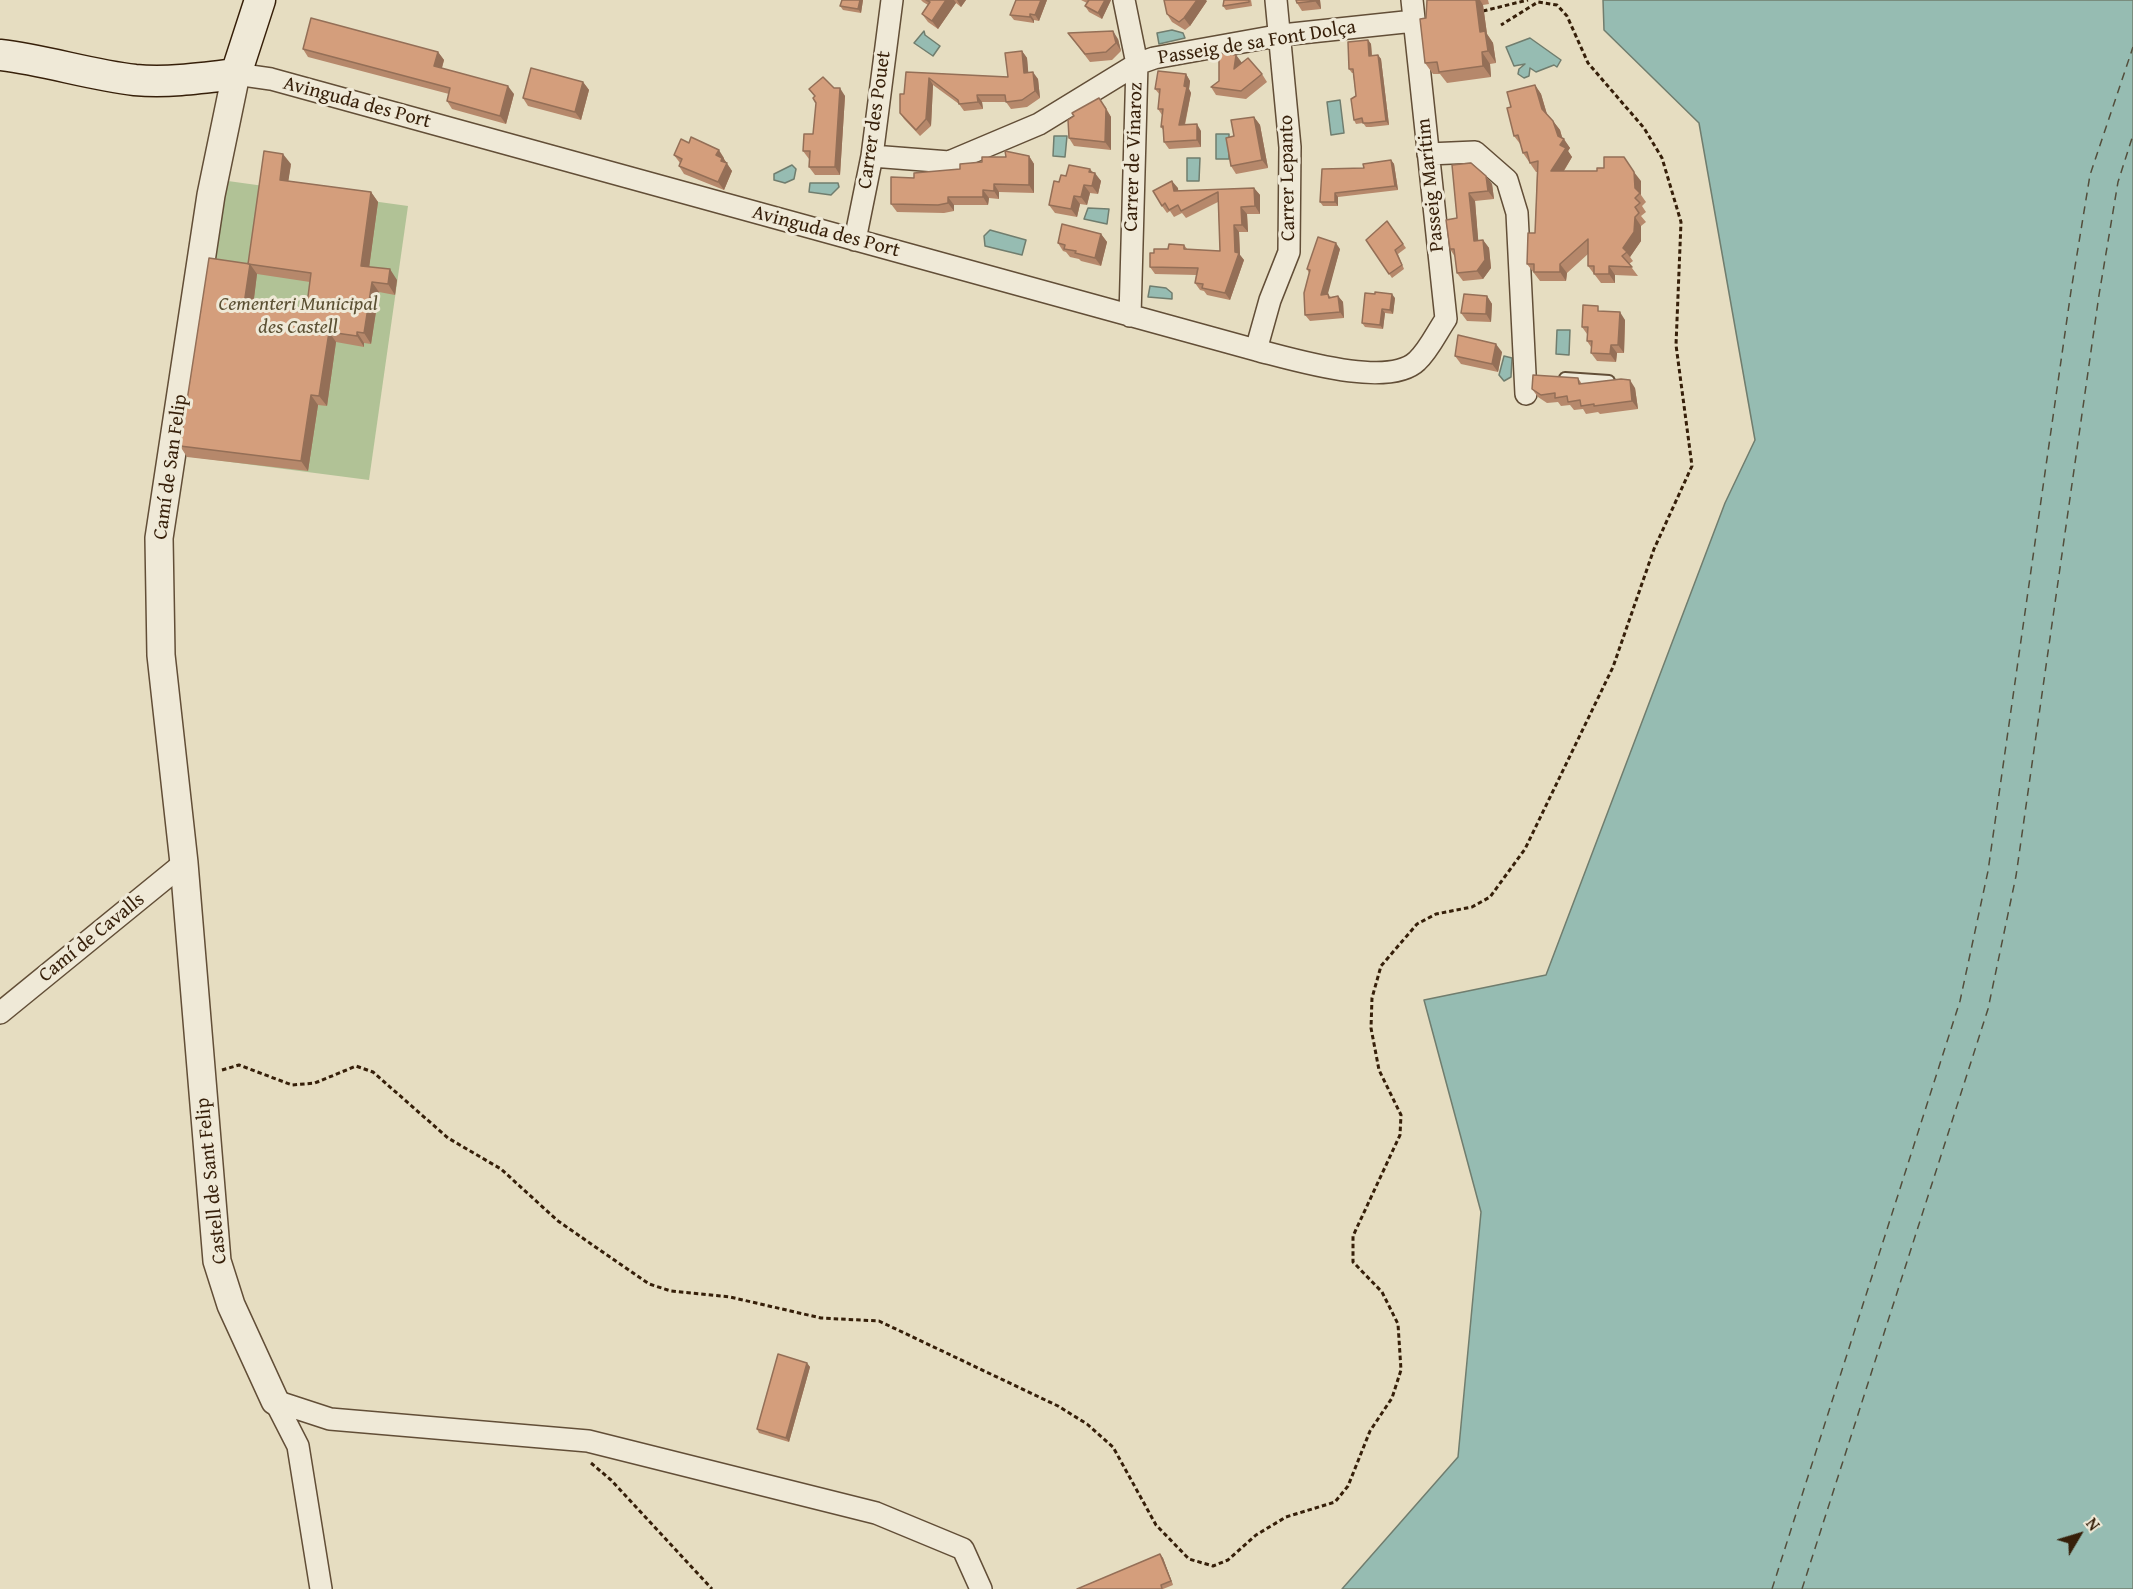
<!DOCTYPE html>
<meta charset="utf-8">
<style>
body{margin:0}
#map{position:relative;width:2133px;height:1589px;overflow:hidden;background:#e6ddc1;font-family:"Gentium Book Plus",serif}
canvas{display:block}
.north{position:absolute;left:2049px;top:1505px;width:60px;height:60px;-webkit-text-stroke:4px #efe9d7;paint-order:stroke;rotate:52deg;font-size:16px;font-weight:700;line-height:24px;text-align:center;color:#361f09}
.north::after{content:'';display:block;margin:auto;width:21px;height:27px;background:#361f09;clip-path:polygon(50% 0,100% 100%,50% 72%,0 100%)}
</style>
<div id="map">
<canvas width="2133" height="1589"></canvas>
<div class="north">N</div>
</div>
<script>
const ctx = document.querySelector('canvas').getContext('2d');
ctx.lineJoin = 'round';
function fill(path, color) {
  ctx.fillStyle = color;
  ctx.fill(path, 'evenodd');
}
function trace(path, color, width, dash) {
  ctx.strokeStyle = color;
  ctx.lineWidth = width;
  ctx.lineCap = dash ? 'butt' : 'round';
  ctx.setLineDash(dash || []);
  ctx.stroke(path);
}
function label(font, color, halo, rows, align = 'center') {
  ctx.font = font + ' "Gentium Book Plus",serif';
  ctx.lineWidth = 6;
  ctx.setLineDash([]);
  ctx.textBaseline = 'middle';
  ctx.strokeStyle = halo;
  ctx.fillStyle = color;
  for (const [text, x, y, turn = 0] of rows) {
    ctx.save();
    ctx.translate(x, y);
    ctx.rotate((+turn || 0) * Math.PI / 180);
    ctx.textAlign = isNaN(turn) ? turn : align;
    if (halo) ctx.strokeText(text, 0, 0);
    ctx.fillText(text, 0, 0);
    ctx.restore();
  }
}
fill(new Path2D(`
 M228,181L408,206L369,480L184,456L209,281Z`), '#b1c296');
const water = new Path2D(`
 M1603,0H2133V1589H1342L1458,1457L1481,1212L1424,1000L1546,975L1725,503L1755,440L1699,123L1604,30Z
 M1172,30L1183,33L1185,38L1159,44L1157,33Z
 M924,31L925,35L940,46L933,56L914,43Z
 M1530,38L1561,60L1557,67L1554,65L1536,72L1530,68L1529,76L1524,78L1518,74L1519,69L1525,64L1514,66L1506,47Z
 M1340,100L1344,133L1331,135L1327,102Z
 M1216,134H1229V159H1216Z
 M1054,136H1067L1065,157L1053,156Z
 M1187,158H1200L1199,181H1187Z
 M792,165L796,169L794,179L785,183L774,180V174Z
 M810,183H838L839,187L831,195L809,192Z
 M1088,208L1109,209L1107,224L1084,219Z
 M990,230L1026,240L1022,255L985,246L984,236Z
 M1150,286L1166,288L1172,293V299L1148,297Z
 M1557,330H1570L1569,355L1556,354Z
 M1504,356L1512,358L1511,377L1504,381L1499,375Z`);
fill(water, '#96bcb2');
trace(water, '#707d6e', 1.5);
trace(new Path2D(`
 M1772,1589L1960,1001L1988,871L2071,291L2090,175L2133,47
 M1802,1589L1988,1009L2016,876L2099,295L2118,182L2133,135`), '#534e3c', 1.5, [8, 6]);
const service = new Path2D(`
 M1565,378L1609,381`);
const minor = new Path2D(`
 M1124,0L1137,64L1130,316
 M236,74L271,79L1256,350C1292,359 1388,389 1417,361C1429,350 1437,332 1446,319L1412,0
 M1428,154L1475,152L1507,180L1517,213L1526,394
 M872,156L949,162L1039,124L1137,64L1154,58L1282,35L1414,21
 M855,240L872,156L892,0
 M1256,350L1270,300L1289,252L1290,147L1276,0
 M0,1013L184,863
 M275,1401L330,1419L588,1441L876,1513L963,1549L981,1589
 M275,1401L298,1446L321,1589`);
const tertiary = new Path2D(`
 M236,74L211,195L159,538L161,655L184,863L217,1261L231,1305L275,1401`);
const secondary = new Path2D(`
 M0,55C45,60 90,75 135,80C169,83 203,78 236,74L260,0`);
trace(service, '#624e37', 14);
trace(minor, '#624e37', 24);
trace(tertiary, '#624e37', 30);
trace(secondary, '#361f09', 33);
trace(new Path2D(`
 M1483,11L1528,0
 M222,1070L239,1065L292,1085L315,1083L356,1066L373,1072L448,1138L501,1169L558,1221L649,1284L671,1291L730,1297L821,1318L879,1321L1058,1406L1087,1424L1113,1447L1156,1525L1189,1559L1213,1566L1228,1560L1256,1535L1286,1517L1335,1502L1348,1486L1370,1431L1392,1398L1401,1370L1398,1324L1382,1292L1353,1262V1236L1400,1135L1401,1115L1379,1070L1371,1028L1372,998L1381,966L1417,924L1436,914L1472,907L1490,897L1525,849L1613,667L1654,549L1692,466L1676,345L1681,222L1662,158L1644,128L1588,63L1567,16L1557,5L1538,2L1501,25
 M591,1463L611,1480L712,1589`), '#361f09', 3, [4.5, 3]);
trace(service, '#efe9d7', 10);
trace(minor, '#efe9d7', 21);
trace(tertiary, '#efe9d7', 27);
trace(secondary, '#efe9d7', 30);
fill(new Path2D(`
 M863,0L861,13L843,10L840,6Z
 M921,0H966L961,7L956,3L938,29L928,22L922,14L928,5L923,2Z
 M1047,0L1039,21L1034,20V23L1014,20L1010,15Z
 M1081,0H1111L1102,19L1089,12L1085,6L1087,3Z
 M1251,0L1252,6L1226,10L1223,6Z
 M1296,0H1320L1321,9L1302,11L1297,3Z
 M1427,0H1488L1489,4L1483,5L1487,34L1493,43L1496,63L1490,64L1491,77L1447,83L1440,74H1433L1425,63Z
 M1207,1L1190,26L1185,30L1172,22L1167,14Z
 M1068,33L1118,39L1121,51L1112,60L1090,62Z
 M1368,40L1371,44L1372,55H1378L1381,59L1389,125L1371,127H1366L1363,123L1356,124L1354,120L1356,96L1353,73H1352L1349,69Z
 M303,49L438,52L444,60L442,68L514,94L506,124L452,109L447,101L449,94L308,57Z
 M1022,51L1027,58L1028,73L1038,79L1040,98L1027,107L1011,109L1006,102H982L983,109L964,111L959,104L933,85L931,126L920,136L904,119L900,113L904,94L906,72L1008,77Z
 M1236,55L1242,63L1262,74L1267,82L1246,99L1216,95L1211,87L1219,81Z
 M1186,74L1190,81L1189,89L1191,93L1185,125L1201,131V147L1169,149L1164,142V131L1161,127L1162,115L1158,109L1160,95L1155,89Z
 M583,82L589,90L581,120L528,106L523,98Z
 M1535,85L1541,94L1547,114L1553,121L1560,130L1562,138L1570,148L1568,151L1572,157L1564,171L1641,181V195L1646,202L1642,206L1646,212L1641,216L1646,222L1641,226V241L1630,257L1633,261L1629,264L1638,276L1615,275V283H1601L1588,266V254L1567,273L1566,281H1540L1527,264L1535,233L1537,172H1536L1523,153L1521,145L1514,136L1511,107Z
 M834,88L845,96L840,175H815L809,167V159L803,151L813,134L816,103L815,96L809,89Z
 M1105,106L1111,117V150L1074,146L1069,138Z
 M1254,117L1260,125L1268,168L1236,174L1231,166L1234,136Z
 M674,155L724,158V159L732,171L724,190L684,174L679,166L680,163Z
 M1029,156L1034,164V193L999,192V199L989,198L988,205H954V211L944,213L897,212L891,204L914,178L960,169L982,162Z
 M1391,160L1394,164L1398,190L1338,197V206H1323L1320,202L1364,168Z
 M291,164L288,181L371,192L378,202L369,267L397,280L395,295L379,292L371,344L364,343V347L336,342L327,406L318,405L308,471L187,457L180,446L248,264ZM257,274L310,282L306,312L253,305Z
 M1452,165L1486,176L1492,184L1494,199L1475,201L1478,240H1483L1489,248L1491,268L1483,279L1463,281L1457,273L1455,257L1450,249L1457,218Z
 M1090,169L1101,181L1098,194L1090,193L1087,205L1080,204L1077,217L1055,213L1049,205L1066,176Z
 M1178,188V191L1254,188L1260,195V214H1247L1248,232H1239L1240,255L1244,260L1230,300L1207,295L1204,291L1200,290L1195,283L1196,275L1155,274L1150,267L1154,253L1184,245L1188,250L1220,251L1218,202L1186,218L1182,213L1174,217L1170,211L1167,213L1162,206Z
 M1387,221L1406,248L1398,254L1404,269L1392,278L1366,240Z
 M1101,234L1107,242L1101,266L1081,261L1079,259L1070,257L1066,252L1063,251L1058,243Z
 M1340,249L1327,294L1331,297L1338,296L1343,302L1344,318L1310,321L1305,315L1309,273L1307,269Z
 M1487,296L1492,304L1491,322L1467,321L1461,313Z
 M1395,298L1393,314L1385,313L1383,329L1365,327L1362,323Z
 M1602,311L1625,320L1624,353H1617L1616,362L1597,361L1591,353V347L1587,341V334L1582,327Z
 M1502,352L1498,372L1461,364L1455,356Z
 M1578,378L1582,384L1635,388L1638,409L1600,414L1598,412L1586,414L1583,409L1574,410L1570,405L1561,406L1558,402L1547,403L1538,397L1532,389Z
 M807,1363L810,1367L789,1442L759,1433L757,1429Z
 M1160,1554L1163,1558L1173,1585L1163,1589H1077Z`), '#b6886b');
fill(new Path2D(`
 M860,0H863L861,13L858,9Z
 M946,0H954L956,3L938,29L932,21Z
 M957,0H966L961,7Z
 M1041,0H1047L1039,21L1035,15Z
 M1105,0H1111L1102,19L1098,13Z
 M1197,0H1206L1207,1L1190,26L1184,18Z
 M1315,0H1320L1321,9L1315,1Z
 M1476,0H1480L1483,5L1487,34L1493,43L1496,63L1488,51L1480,32Z
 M1030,14L1034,20V23L1030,17Z
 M1113,31L1118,39L1121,51L1116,43Z
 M1368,40L1371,44L1372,60L1369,56Z
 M1022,51L1027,58L1029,80L1024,73Z
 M438,52L444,60L440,74L434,66Z
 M1482,52L1490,64L1491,77L1483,66Z
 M1236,55L1242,63L1234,69Z
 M1378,55L1381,59L1389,125L1386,121Z
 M1033,72L1038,79L1040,98L1035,91Z
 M1186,74L1190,81L1189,89L1191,93L1183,132L1179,125L1184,86Z
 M929,78L933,85L931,126L926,119Z
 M583,82L589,90L581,120L575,112Z
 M1535,85L1541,94L1548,118L1542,109Z
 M508,86L514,94L506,124L500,116Z
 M840,88L845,96L840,175L835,167Z
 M977,95L982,102L983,109L978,102Z
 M1099,98L1111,117V150L1105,142Z
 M1254,117L1260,125L1268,168L1262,160Z
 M1553,121L1560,130L1563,140L1564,139L1570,148L1568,151L1572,157L1558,180L1551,171L1560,145Z
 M1197,124L1201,131V147L1197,140Z
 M719,150L724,158V159L732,171L724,190L718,182L716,155Z
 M283,154L291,164L287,190L280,180Z
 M1029,156L1034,164V193L1029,185Z
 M1391,160L1394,164L1398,190L1395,186Z
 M1090,169L1094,176L1095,173L1101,181L1098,194L1092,186L1089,172Z
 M1634,172L1641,181V195L1635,188Z
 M1486,176L1492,184L1494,199L1488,191Z
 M1172,181L1178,188L1179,199L1174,191Z
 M994,184L999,192V199L994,191Z
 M1084,185L1090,193L1087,205L1081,197Z
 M1254,188L1260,195V214L1255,206Z
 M983,190L989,198L988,205L983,197Z
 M371,192L378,202L368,276L361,266Z
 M1335,193L1338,197V206L1335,202Z
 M1469,193L1475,201L1479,249L1474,241Z
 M1074,196L1080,204L1077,217L1071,209Z
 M948,197L954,205V211L948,203Z
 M1241,207L1247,214L1248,232L1242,225Z
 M1635,217L1641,226V241L1630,257L1623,248Z
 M1234,225L1239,232L1240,255L1244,260L1230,300L1225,293L1235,252Z
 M1101,234L1107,242L1101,266L1095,258Z
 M1483,240L1489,248L1491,268L1483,279L1477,271Z
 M1336,243L1340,249L1326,301L1321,295Z
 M250,264L257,274L252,315L244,304Z
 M1560,264L1567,273L1566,281L1560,272Z
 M1609,266L1615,275V283L1609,274Z
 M390,269L397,280L395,295L388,284Z
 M372,282L379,292L371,344L364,333Z
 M1392,294L1395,298L1393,314L1390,310Z
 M1338,296L1343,302L1344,318L1340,312Z
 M1487,296L1492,304L1491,322L1486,314Z
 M1382,309L1385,313L1383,329L1380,325Z
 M1620,312L1625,320L1624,353L1618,345Z
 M329,332L336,342L327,406L319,396Z
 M357,332L364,343V347L357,336Z
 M1496,344L1502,352L1498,372L1492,364Z
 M1611,345L1617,353L1616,362L1610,354Z
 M1630,380L1635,388L1638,409L1632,401Z
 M311,395L318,405L308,471L301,461Z
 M807,1363L810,1367L789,1442L786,1438Z
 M1160,1554L1163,1558L1173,1585L1171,1581Z`), '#946f57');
const building = new Path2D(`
 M842,0H860L858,9L840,6Z
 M926,0H946L932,21L922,14L930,2Z
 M1016,0H1041L1035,15L1030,14V17L1010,15Z
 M1088,0H1105L1098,13L1085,6L1089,0Z
 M1164,0H1197L1184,18L1179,22L1167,14Z
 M1224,0H1249V2L1223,6Z
 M1296,0H1315V1L1297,3Z
 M1427,0H1476L1480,32L1485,31L1488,51L1482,52L1483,66L1439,72L1437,62L1425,63L1420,19L1426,18Z
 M311,18L438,52L434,66L508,86L500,116L447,101L450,88L303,49Z
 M1113,31L1116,43L1106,52L1085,54L1068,33Z
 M1368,40L1369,56L1378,55L1386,121L1369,123H1363L1362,118L1354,120L1351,99L1356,96L1353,69H1349L1348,42Z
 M1022,51L1024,73L1033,72L1035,91L1022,100L1006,102L1005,95H977L978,102L959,104L958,100L929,78L926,119L916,130L900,113V94H904L906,72L1008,77L1005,53Z
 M1219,53L1236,55L1234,69L1248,58L1262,74L1241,91L1211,87L1219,81Z
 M531,68L583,82L575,112L523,98Z
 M1158,71L1186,74L1184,86L1187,87L1179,125L1197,124V140L1164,142L1163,126L1161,127L1163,109H1158L1160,89H1155Z
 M823,77L834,88H840L835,167H809L810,151H803L804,134H813L816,103L813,98L815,96L809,89Z
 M1535,85L1542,109L1553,121L1558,136L1564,139L1560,145L1566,148L1551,171H1597V168H1604V157H1624L1634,172L1635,188L1640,193L1635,198L1640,203L1635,207L1639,213L1635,217L1634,232L1623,248L1627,252L1622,256L1632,267L1609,266V274H1594V266H1588V239L1560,264V272H1534V264H1527L1528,233H1535L1538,161L1530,163L1527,152L1523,153L1518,135L1514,136L1507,108L1511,107L1507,92Z
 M1099,98L1106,109L1105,142L1069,138L1068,120L1074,116L1072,113Z
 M1254,117L1262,160L1231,166L1226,138L1234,136L1231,120Z
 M691,137L719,150L716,155L722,158L721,161L727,163L718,182L679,166L682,159L674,155L681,139L689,143Z
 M264,151L283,154L280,180L371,192L361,266L390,269L388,284L372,282L364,333L357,332V336L329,332L319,396L311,395L301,461L180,446L209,258L250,264L244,304L306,312L311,273L248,264Z
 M1005,151L1029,156V185L994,184V191L983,190V197H948V203L938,205L891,204V177L914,178V173L960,169V164L982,162V157H1006Z
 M1391,160L1395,186L1335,193V202H1320L1322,169L1364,168L1363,164Z
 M1471,163L1486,176L1488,191L1469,193L1474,241L1483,240L1485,260L1477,271L1457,273L1454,249H1450L1446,220L1457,218L1452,165Z
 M1069,165L1090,169L1089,172L1095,173L1092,186L1084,185L1081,197L1074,196L1071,209L1049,205L1054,181L1059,182L1061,175L1066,176Z
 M1172,181L1174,191L1254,188L1255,206L1241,207L1242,225H1234L1235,252L1239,253L1225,293L1202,288L1203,284L1195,283L1198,268L1150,267V253H1154V249H1168L1169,244L1184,245V249L1220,251L1218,192L1181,211L1178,205L1169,210L1165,203L1162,206L1153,191Z
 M1387,221L1403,244L1395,250L1402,265L1389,274L1366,240Z
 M1062,224L1101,234L1095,258L1075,253L1076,251L1064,249L1065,245L1058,243Z
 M1318,237L1336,243L1321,295L1328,294L1329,298L1338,296L1340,312L1305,315L1304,293L1310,270L1307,269Z
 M1375,292L1392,294L1390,310L1382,309L1380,325L1362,323L1365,293L1375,294Z
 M1464,294L1487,296L1486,314L1461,313Z
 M1583,305L1598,306V311L1620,312L1618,345H1611L1610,354L1591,353L1592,341H1587L1588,327H1582Z
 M1458,335L1496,344L1492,364L1455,356Z
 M1533,375L1578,378L1579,384L1621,379L1630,380L1632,401L1594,406V404L1581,406L1580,400L1568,402L1567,396L1555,398V393L1541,395L1532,389Z
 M778,1354L807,1363L786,1438L757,1429Z
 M1160,1554L1171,1581L1161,1585L1162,1589H1077Z`);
fill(building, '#d49e7c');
trace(building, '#946f57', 1.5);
label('20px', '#361f09', '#efe9d7', [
 ["Passeig de sa Font Dolça",1257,43,-9],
 ["Avinguda des Port",357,103,15],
 ["Carrer des Pouet",875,120,-82],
 ["Carrer de Vinaroz",1134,157,-88],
 ["Carrer Lepanto",1288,178,-91],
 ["Passeig Marítim",1431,185,-96],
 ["Avinguda des Port",826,232,15],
 ["Camí de San Felip",171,467,-82],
 ["Camí de Cavalls",92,938,-39],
 ["Castell de Sant Felip",212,1181,-96]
]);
label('italic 20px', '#5b5033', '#efe9d7', [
 ["Cementeri Municipal",298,305],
 ["des Castell",298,328]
]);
</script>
